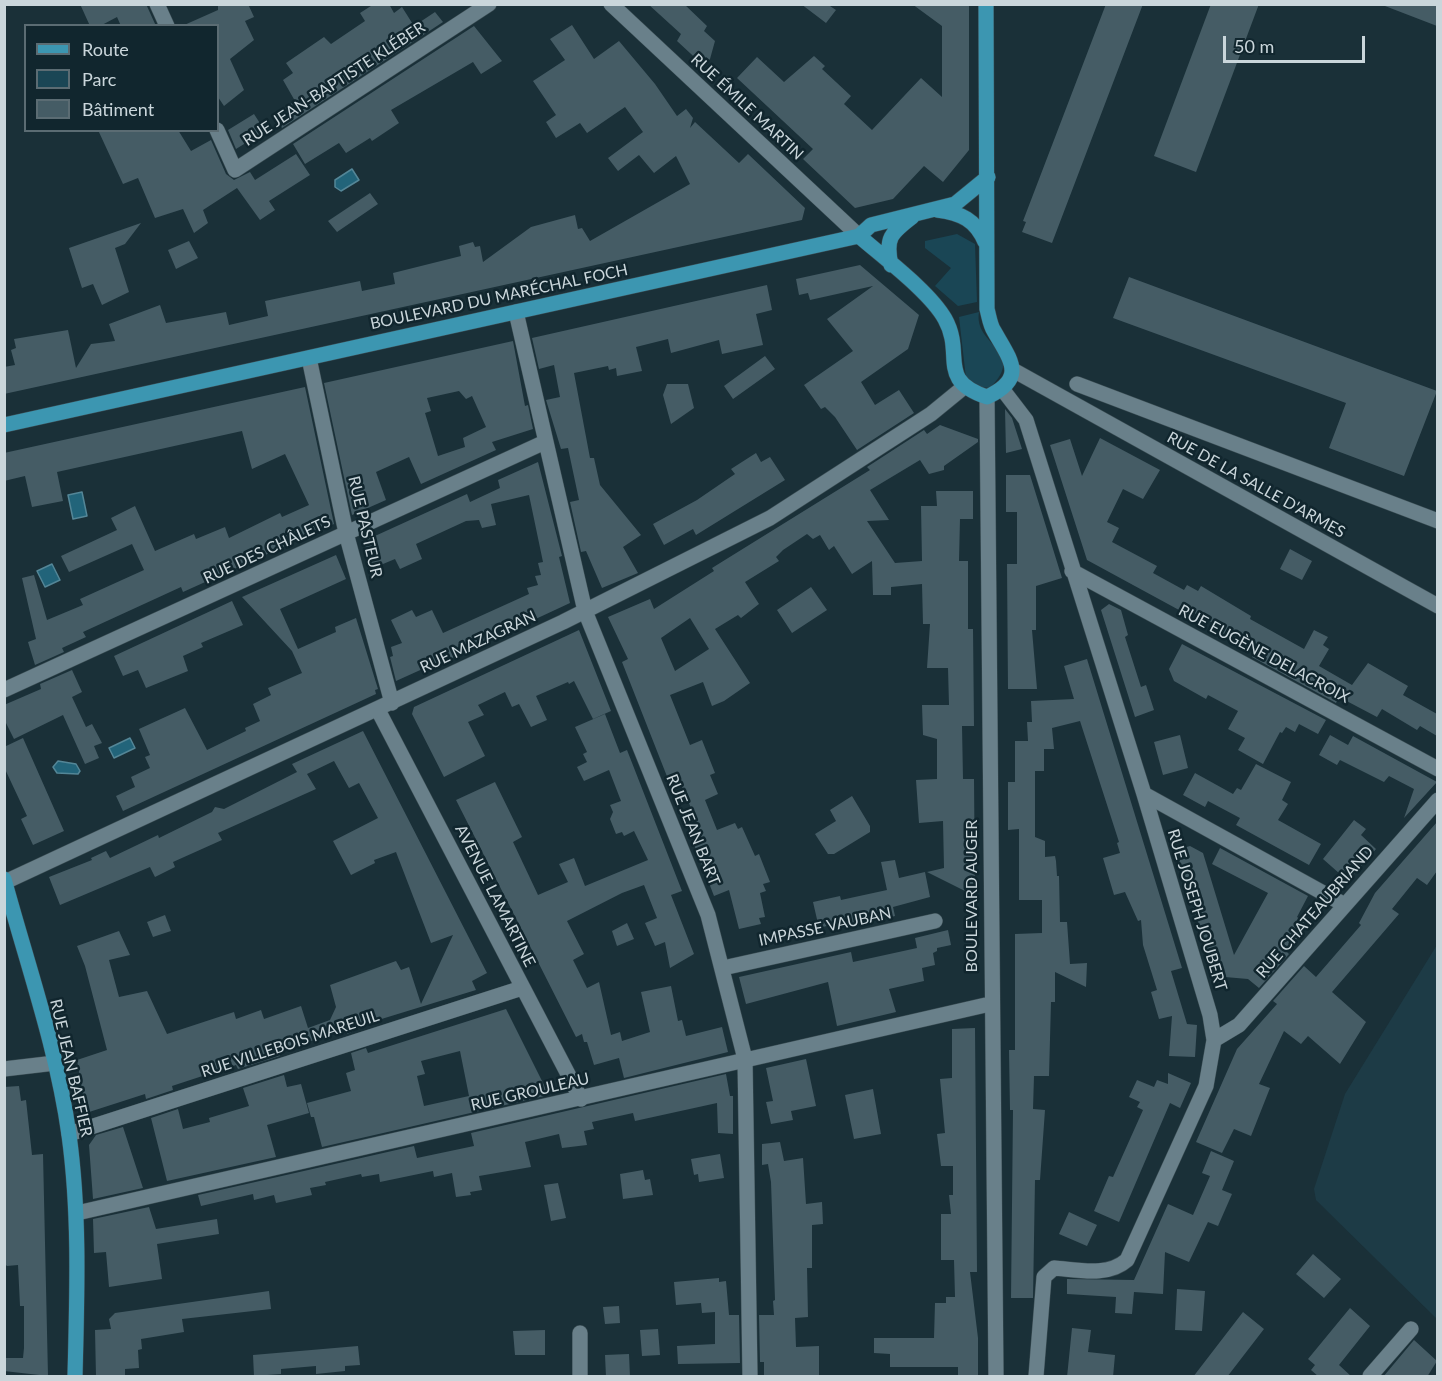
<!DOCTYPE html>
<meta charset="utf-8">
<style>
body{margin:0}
#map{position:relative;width:1442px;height:1381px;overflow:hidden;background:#1a3038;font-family:Lato,sans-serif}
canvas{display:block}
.frame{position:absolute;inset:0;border:6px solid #cad6db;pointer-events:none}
.legend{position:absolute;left:24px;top:24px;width:195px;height:108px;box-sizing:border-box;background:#11262e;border:2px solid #5b6c73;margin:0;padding:8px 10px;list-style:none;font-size:18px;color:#cad6db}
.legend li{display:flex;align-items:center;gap:12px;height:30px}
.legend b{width:30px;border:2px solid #5b6c73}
.scale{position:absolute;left:1223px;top:36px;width:142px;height:27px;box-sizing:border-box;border:3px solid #cad6db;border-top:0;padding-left:8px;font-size:18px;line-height:21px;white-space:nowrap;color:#cad6db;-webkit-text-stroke:4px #11262e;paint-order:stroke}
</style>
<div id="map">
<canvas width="1442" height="1381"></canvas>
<div class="frame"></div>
<ul class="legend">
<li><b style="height:8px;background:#3c96b1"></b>Route</li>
<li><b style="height:16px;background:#1a4655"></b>Parc</li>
<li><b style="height:16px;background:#455c65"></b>Bâtiment</li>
</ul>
<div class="scale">50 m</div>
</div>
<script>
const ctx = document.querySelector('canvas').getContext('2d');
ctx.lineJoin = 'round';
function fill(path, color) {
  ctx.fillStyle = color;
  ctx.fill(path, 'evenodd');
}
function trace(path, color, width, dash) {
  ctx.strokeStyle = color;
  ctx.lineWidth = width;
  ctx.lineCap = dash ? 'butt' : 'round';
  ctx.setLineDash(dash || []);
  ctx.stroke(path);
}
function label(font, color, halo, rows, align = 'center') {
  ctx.font = font + ' Lato,sans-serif';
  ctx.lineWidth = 5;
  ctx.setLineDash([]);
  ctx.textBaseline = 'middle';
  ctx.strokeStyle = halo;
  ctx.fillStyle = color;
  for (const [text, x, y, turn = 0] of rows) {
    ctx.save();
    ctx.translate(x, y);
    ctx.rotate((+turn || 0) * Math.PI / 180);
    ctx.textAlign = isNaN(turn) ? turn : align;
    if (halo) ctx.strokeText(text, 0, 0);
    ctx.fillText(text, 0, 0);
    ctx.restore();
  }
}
fill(new Path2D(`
 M1437,945V1319L1316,1200L1314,1189L1345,1094Z`), '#1d3b46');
fill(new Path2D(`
 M957,234L975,244L977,302L958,306L935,286L951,268L925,248V241Z
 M979,312C973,346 1028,350 990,388L979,387L966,378L959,317Z`), '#1a4655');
const water = new Path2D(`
 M352,169L359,180L341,191L335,187V180Z
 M82,492L87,516L73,519L68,495Z
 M52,564L60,580L45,587L37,571Z
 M130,738L135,748L114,758L109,748Z
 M58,761L76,764L80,771L78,774L57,773L53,767Z`);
fill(water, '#22647a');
trace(water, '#548697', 1.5);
fill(new Path2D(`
 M80,4H146L156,26H121L117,17L100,26H90Z
 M218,4H248L254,17L245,21L254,40L230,59L244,90L224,106L218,97V26H182L218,10Z
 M374,4H389L394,13L402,7L414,26L435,12L443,22L282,128L274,115L295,101L283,80L293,73L286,63L324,37L331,44L365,21L360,13Z
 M648,4H684L707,26L704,31L715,41L710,59L704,66L677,41L681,34Z
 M801,4H827L836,10L826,23Z
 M912,4H969V150L943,182L924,166L893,199L855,208L803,159L813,149L737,78L757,57L784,82L814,56L825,66L822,69L851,96L844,104L872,130L921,78L942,97V26Z
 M1106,4H1143L1052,243L1022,232L1026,222L1023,221Z
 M1211,4H1259L1196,172L1154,156Z
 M1386,4H1437V26L1385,6Z
 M572,25L594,59L619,41L655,84L677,116L686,109L693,118L690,128L695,122L739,163L748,154L805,208L802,220L4,394V367L15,365L11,350L16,348L14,339L68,330L76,368L91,344L115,341L109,324L160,305L166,323L226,312L229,325L268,316L265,301L360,281L362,291L395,284L393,273L461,256L459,246L473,242L475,247L480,246L483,262L531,227L575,215L578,229L582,228L590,241L690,184L676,156L654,173L639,155L618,171L608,158L643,132L625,107L587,133L580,123L556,138L546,122L556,115L533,81L565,60L550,39Z
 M474,26L502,61L481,74L473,62L391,110L399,123L372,141L370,138L346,153L339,143L305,164L293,144Z
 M254,114L265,131L236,149L228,130Z
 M98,130H178L191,151L211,140L226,174L234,180L250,172L255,180L296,154L310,175L269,201L275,210L260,220L237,188L203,210L208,223L194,233L183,209L155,218L138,178L123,184Z
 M370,193L378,204L337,232L328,221Z
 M141,223L125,244L115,248L129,292L102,305L93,284L82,288L69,248Z
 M189,241L198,258L176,269L168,250Z
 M860,265L919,315L908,349L861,382L875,405L899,390L914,413L857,450L835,417L825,407L821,409L804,385L853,351L827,319L873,286L810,300L808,293L799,295L796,279Z
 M1129,277L1437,391L1404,476L1329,448L1346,403L1113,318Z
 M767,285L772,310L756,314L763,345L722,354L719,340L671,353L668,339L636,347L642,371L617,376L616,368L609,370L608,366L574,373L590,458H594L600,485L641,535L623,547L638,573L602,588L586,551L581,552L570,502L579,500L568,448L561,449L546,400L560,397L554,365L539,369L532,338Z
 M513,341L525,406L528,405L533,429L492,442L496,450L421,484L409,457L376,472L386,500L352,515L324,383ZM459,391L466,399L472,396L486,427L463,438L465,447L438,456L425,413L431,411L427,398Z
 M765,356L775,369L733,399L724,386Z
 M667,384H688L694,408L671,424L663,395Z
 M305,387L334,524L183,592L181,587L83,632L86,637L62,648L64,652L35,665L28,642L36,639L22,578L34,575L47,620L83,605L80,599L144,570L132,544L69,572L61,556L117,530L111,518L135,506L155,551L194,534L196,539L225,527L229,538L280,513L282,517L309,505L285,454L252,469L242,431L57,472L63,501L32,507L25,476L4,481V453Z
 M1005,409L1012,418L1022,449L1006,453Z
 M940,425L978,439V442L944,466V470L929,474L920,460L870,490L889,520L867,521L895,563L922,561L921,506H937L936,491H973V519H960L959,561H968V629H973L974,726H962L963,779H974L975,896L927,872L944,868L943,821L919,823L916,780L937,779V739L923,735L922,705H949L948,668H927L930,624H923L922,584L891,587V595H873L872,561L852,574L834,546L829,550L820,535L813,539L807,534L783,550L776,557L779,561L745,582L759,604L741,618L738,615L715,629L750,683L724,701L712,706L703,682L670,695L690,745L702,740L715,773L710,775L718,794L705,800L717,830L735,823L738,829L742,827L755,856L759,854L770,882L763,884L766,891L760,893L765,917L759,918L761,924L739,929L729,890L714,896L684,819L694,815L677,775L668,779L622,662L628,659L608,617L650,599L654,609L714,571L712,568L870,470L867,467L924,430L927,434ZM690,618L709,649L675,671L661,638Z
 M1100,438L1160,470L1143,499L1123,489L1107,522L1119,528L1112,542L1157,566L1153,573L1184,590L1187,585L1198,591L1201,586L1251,616L1250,619L1304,649L1314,630L1328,637L1323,645L1329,649L1319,666L1352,685L1368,663L1408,686L1403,695L1437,714V736L1420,726L1417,730L1382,709L1377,717L1339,697L1336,703L1252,657L1255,651L1213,628L1215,624L1181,606L1179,610L1087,560L1050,445L1070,439L1082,476Z
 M756,453L761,462L770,457L785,480L696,535L693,529L664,545L653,524L697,500L735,474L731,469Z
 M538,462L562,556L559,557L570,603L439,664L438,662L396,681L390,657L393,656L391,647L402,643L391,620L412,610L416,617L432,610L443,633L529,594L527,588L538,585L535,576L541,575L538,563L543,562L529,495L491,504L496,525L482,528L479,520L466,521L416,544L422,559L400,569L395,559L371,569L364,541L467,494L470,502L500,488L498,480Z
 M1006,475H1030L1062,578L1036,586V630H1032L1037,689H1008L1007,564H1017V512H1006Z
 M1290,549L1312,561L1302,580L1280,569Z
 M336,555L346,579L280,609L298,649L336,632L335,627L356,618L378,689L375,690L376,694L123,811L116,796L135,787L131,777L150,768L145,757L150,755L139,729L185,708L207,750L246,731L245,728L260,721L253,704L271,695L268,688L302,673L292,651L242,597Z
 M811,587L827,610L792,633L777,610Z
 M232,601L243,625L201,643L203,647L183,656L188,671L146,688L138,670L123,676L114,656Z
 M1109,604L1121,610L1128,635L1125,637L1141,687L1146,685L1154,710L1135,717L1101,610Z
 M579,630L611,711L593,719L574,681L569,684L568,682L536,696L547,720L531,727L519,704L512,707L505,692L478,705L484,715L468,722L485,756L444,777L412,714L414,707Z
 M1182,644L1326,720L1318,734L1299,724L1295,732L1286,727L1282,733L1280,732L1263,764L1238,750L1245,738L1228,729L1238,711L1208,695L1206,699L1174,681L1169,669Z
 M1087,659L1182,968L1171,971L1187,1024L1197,1025L1195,1057L1169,1056L1172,1016L1159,1019L1151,992L1157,990L1143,945L1141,920L1138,921L1125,892L1114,895L1103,858L1120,853L1117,843L1119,842L1080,721L1052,728L1054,749H1044V771H1035V837L1045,841V857L1055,856L1056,861L1057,876H1059L1060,922H1067L1070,964L1087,963L1086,987L1055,972V1002H1051L1049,1076H1034L1033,1109L1045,1110L1040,1180H1035L1033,1298H1011L1013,1110H1010L1009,1050H1015V934L1042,933V900H1019V829L1008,830V782H1015V741H1028L1027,722H1032L1031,701L1074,699L1064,666Z
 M72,670L82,692L72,697L86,727L92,724L102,743L94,746L99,758L85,764L63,715L14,739L4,719V705L41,689L40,684Z
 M605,714L620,753L627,750L682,891L671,895L694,954L670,968L665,942L655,946L645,923L657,918L644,885L622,893L567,921L584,954L573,960L587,988L599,982L611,1035L620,1032L622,1041L650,1032L641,992L671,986L678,1021L682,1020L686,1036L722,1027L728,1052L624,1078L619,1058L594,1065L587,1042H584L582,1034L576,1037L456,800L495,782L522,837L513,842L538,895L568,882L559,864L574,858L585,886L648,860L634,831L624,836L622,832L616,834L610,819L613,812L610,805L621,801L609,770L584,781L577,767L587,762L583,754L587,752L575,727Z
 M363,731L487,973L472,981L476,990L375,1021L347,1034L346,1030L279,1051L280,1056L238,1069L236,1065L172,1086L173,1090L146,1099L145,1094L86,1113L77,1060L107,1050L85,966L77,946L119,931L130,955L109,960L119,997L147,991L167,1034L234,1012L236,1019L261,1010L264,1019L301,1006L308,1028L330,1020L336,1007L330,985L396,961L401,970L409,967L421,1004L453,935L431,943L396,852L374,860L375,863L351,875L333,841L378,818L359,783L349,788L334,761L307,774L316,789L218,833L222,840L173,862L175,867L155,877L150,867L60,905L49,877L92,860L91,858L106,851L110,858L158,835L159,838L212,812L215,807L224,809L297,772L292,764Z
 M1180,735L1188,768L1163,775L1154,742Z
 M1330,735L1348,745L1353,736L1437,782L1404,818L1414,789L1389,776L1384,782L1340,760L1337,765L1319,755Z
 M23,738L64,831L33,845L21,819L27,816L4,767V747Z
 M1256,764L1291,782L1282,800L1288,804L1278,820L1321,844L1309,865L1236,825L1240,818L1208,801L1205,807L1183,795L1195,773L1233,794L1237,788L1241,790Z
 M852,796L870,826V832L834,854H828L815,834L836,821L830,810Z
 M1354,820L1366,829L1361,835L1376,849L1348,881L1323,859Z
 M1437,822V871L1427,885L1417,878L1392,909L1399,914L1332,992L1366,1022L1340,1064L1308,1036L1301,1044L1284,1031L1259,1084L1270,1088L1251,1136L1234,1129L1222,1153L1196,1142L1237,1049L1277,1004L1273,1001L1304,966L1316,977L1361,925L1359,923L1375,893Z
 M1190,846L1203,853L1234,955L1268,893L1212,864L1220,848L1308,896L1297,917L1309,925L1286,951L1289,954L1259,988L1248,979L1225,977L1216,981L1176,850Z
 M895,860L899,878L925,872L930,897L893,907L895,916L847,927L846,921L819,928L813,902L840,896L841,900L887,890L881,862Z
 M165,915L171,931L153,937L147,922Z
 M627,923L634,939L617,946L612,931Z
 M948,930L951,945L937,948V951L933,953L935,965L922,968L924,981L889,989L896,1012L837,1026L828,982L746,1004L739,977L851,952L853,962L917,948L915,938Z
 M506,1009L549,1095L322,1147L314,1117H311L307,1103L351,1091L346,1073L355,1070L351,1053L366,1048L368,1053ZM460,1051L469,1096L424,1106L417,1076L425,1074L421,1061Z
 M975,1028L977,1272H970L978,1338V1377H958V1367H890V1354L874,1353V1338H934L935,1303H946V1297H955L954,1260H941V1214H951L949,1195H953V1166H941L937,1134L945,1133L940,1079L952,1078V1029Z
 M806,1059L816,1106L791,1111L793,1120L771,1124L766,1102L773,1101L766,1068Z
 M1168,1073L1191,1083L1180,1108L1170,1103L1119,1222L1094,1211L1109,1176L1113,1177L1143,1110L1137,1107L1140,1102L1129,1097L1137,1080L1154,1087L1157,1080L1168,1084Z
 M726,1074L730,1096H733V1134L718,1133L717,1103L635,1121L633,1113L592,1122L594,1129L584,1131L587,1145L562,1148L559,1134L525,1142L531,1167L479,1176L482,1190L470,1192L471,1195L456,1197L452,1173L434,1177L433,1171L380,1182L379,1174L362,1177L361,1174L325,1182L326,1185L310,1188L312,1195L276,1203L274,1195L254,1200L253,1194L201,1206L198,1195L414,1146L417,1158L474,1146L471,1133Z
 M284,1075L287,1087L301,1084L309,1113L267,1125L276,1157L167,1181L151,1118L178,1109L183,1129L210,1122L209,1118L249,1106L243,1088Z
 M19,1086L21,1101L26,1100L32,1155L43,1154L48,1376L4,1371V1358H23L24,1348V1306H20L18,1265L7,1266L4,1263V1087Z
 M873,1089L881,1134L854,1139L845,1095Z
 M123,1127L143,1188L93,1199L89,1145L96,1135Z
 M780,1142L784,1161L803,1158L806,1204L822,1202L823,1224L812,1225V1268H807L808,1317L795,1318L796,1347L819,1346V1377H764V1362H760L759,1315H774L773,1301L775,1300L771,1182L768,1164L762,1165V1144Z
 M1211,1151L1234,1161L1222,1190L1232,1194L1218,1226L1208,1222L1189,1262L1165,1252L1163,1294L1134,1292L1132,1314L1115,1313L1116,1297L1067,1294V1279L1134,1280L1168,1204L1193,1215L1210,1176L1202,1173Z
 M720,1154L724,1178L699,1182L698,1174L694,1175L691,1159Z
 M643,1170L645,1180L650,1179L653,1195L623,1199L620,1174Z
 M558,1183L566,1218L551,1221L544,1185Z
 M149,1207L156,1229L217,1219L219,1234L157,1244L162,1279L109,1287L106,1252L94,1253L93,1219Z
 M1069,1212L1097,1225L1087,1246L1059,1234Z
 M1313,1254L1341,1279L1324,1298L1296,1274Z
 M719,1278V1282L726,1281L729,1315H739L740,1363L678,1364L677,1346L715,1344V1312L702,1313L701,1303L676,1305L674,1282Z
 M1177,1289L1205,1291L1202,1331L1175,1330Z
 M269,1291L271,1309L182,1319L184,1332L141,1339L142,1349L138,1350L139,1368L125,1369V1377H96L95,1330L111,1329L109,1319L115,1313Z
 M619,1306L620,1323L605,1324L603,1307Z
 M1350,1308L1370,1326L1339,1365L1352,1377H1319L1311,1370L1315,1365L1308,1359Z
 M1243,1312L1264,1329L1227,1377H1193Z
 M1072,1328L1091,1330L1088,1352L1115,1355L1113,1377H1067Z
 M658,1329L660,1355L642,1356L640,1330Z
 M545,1330V1355H515L513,1331Z
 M1414,1340L1437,1361L1427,1377H1383Z
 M358,1346L360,1365L345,1366V1371L316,1374V1366L281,1369V1374L254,1376L253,1355Z
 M629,1354L630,1377H606L605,1355Z`), '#455c65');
const minor = new Path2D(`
 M157,4L167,26
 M611,4L859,236
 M217,130L235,170L489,4
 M516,312L585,611L708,915L745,1059L750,1376
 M309,358L346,533L392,703
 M1013,370L1438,606
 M1077,384L1438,521
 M1003,390L1026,420L1144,794L1210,1015L1214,1040L1206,1086L1127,1260C1108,1277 1079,1270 1054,1268L1044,1277L1036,1376
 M987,397L996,1376
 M1072,571L1438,769
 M4,690L545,442
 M378,710L581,1099
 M1144,794L1345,905
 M5,882L563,622L770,518L931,414L964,387
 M723,968L935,921
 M1214,1040L1239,1025L1438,800
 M4,1069L55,1063
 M69,1134L522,988
 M77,1213L990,1004
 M580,1333V1376
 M1370,1376L1411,1329`);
const major = new Path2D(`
 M937,210C961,213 976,220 985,242
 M859,236C883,257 930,292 945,319C965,355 936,380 987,397C1027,378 1011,361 994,331C990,325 989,316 987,309L986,4
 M891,265C885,238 891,233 912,217
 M4,425L859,236L871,225L955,204L988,177
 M4,879C27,964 57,1048 69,1135C80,1215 77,1296 75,1376`);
trace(minor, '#3b4d54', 16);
trace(major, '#3b4d54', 16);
trace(minor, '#69808a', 15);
trace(major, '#3c96b1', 15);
label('16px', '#cad6db', '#11262e', [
 ["RUE JEAN-BAPTISTE KLÉBER",334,84,-33],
 ["RUE ÉMILE MARTIN",747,107,43],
 ["BOULEVARD DU MARÉCHAL FOCH",499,297,-12],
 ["RUE DE LA SALLE D'ARMES",1256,485,29],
 ["RUE PASTEUR",365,527,77],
 ["RUE DES CHÂLETS",267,550,-25],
 ["RUE MAZAGRAN",478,642,-25],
 ["RUE EUGÈNE DELACROIX",1264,654,28],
 ["RUE JEAN BART",693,830,68],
 ["AVENUE LAMARTINE",495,896,63],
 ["BOULEVARD AUGER",972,896,-90],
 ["RUE JOSEPH JOUBERT",1197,910,73],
 ["RUE CHATEAUBRIAND",1315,912,-49],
 ["IMPASSE VAUBAN",825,927,-12],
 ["RUE VILLEBOIS MAREUIL",290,1044,-18],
 ["RUE JEAN BAFFIER",71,1068,77],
 ["RUE GROULEAU",530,1092,-13]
]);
</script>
